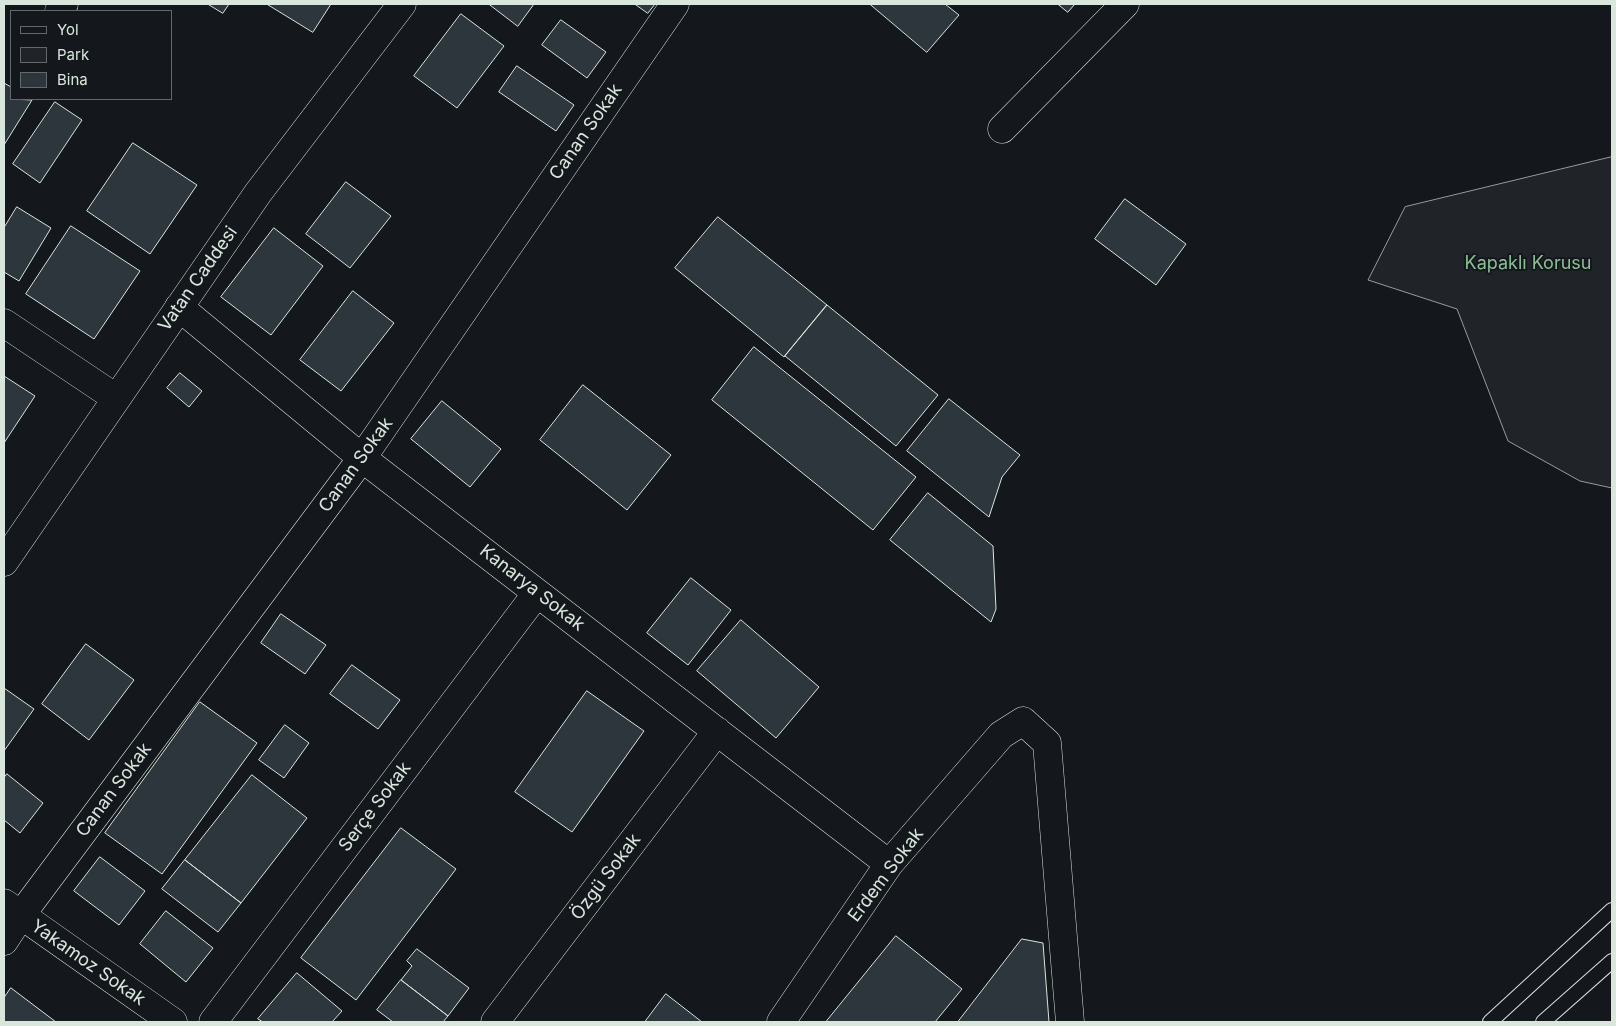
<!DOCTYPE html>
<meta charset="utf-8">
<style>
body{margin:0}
#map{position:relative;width:1616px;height:1026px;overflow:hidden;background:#14181c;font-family:Inter,sans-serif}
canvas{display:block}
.frame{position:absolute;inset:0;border:5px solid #d8e6dc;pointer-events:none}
.legend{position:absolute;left:10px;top:10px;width:162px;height:90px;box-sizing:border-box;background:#14181c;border:1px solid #626a69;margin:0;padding:6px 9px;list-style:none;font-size:15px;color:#d8e6dc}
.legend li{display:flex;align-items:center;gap:10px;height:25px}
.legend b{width:25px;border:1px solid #626a69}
</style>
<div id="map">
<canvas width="1616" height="1026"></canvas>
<div class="frame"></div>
<ul class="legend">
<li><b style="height:6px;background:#14181c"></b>Yol</li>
<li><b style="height:14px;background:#202428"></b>Park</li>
<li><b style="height:14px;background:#2c363c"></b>Bina</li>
</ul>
</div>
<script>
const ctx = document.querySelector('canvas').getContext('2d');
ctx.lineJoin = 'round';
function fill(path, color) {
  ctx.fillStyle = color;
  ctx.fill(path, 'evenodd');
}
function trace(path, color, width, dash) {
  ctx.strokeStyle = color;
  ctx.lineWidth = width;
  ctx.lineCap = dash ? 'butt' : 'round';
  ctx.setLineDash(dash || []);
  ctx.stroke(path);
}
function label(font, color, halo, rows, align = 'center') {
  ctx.font = font + ' Inter,sans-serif';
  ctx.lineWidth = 4;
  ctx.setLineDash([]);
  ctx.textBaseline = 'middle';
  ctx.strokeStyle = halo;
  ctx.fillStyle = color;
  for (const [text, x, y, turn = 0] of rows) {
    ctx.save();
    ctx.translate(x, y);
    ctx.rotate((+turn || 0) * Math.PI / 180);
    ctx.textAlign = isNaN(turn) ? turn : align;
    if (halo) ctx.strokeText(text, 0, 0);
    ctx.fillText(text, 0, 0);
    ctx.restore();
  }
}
const green = new Path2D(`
 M1612,157V488L1580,481L1508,441L1457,309L1368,280L1405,207Z`);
fill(green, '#202428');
trace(green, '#939e99', 1);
const building = new Path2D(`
 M208,4H229L223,13Z
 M267,4H331L313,32Z
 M489,4H534L518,26Z
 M635,4H655L648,13Z
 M870,4H945L959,15L927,52Z
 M1058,4H1075L1068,12Z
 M461,14L504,46L457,108L414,76Z
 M561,20L606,52L587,78L542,45Z
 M517,66L574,105L556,131L499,92Z
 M4,83L11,87V99L32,100L4,145Z
 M55,102L82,120L40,183L13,164Z
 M133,143L197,185L150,254L87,211Z
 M346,182L391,216L350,268L306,234Z
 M1125,199L1186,244L1156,285L1095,239Z
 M17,207L51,228L19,281L4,272V228Z
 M718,217L827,305L784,357L675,268Z
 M71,226L140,271L94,339L26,294Z
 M274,228L323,266L271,335L221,297Z
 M353,291L394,323L341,391L300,360Z
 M827,305L938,395L896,446L785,356Z
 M754,347L916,477L873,530L712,400Z
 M180,373L202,391L189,407L167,388Z
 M4,376L35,396L4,443Z
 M583,385L671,455L627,510L540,440Z
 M949,399L1020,455L1002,477L989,517L907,451Z
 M442,401L501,449L470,487L411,439Z
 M928,493L993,546L996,609L991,622L890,540Z
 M691,578L731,610L688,665L647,633Z
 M281,614L326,645L305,674L261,643Z
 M741,620L819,687L776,738L697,671Z
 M86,644L134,680L89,740L42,704Z
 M352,665L400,700L378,729L330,694Z
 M4,688L34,709L4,751Z
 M587,691L644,731L572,832L515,792Z
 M200,702L257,743L162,874L105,833Z
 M285,725L309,743L284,778L259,760Z
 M7,774L43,803L20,833L4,820V778Z
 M252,775L307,818L241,903L185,860Z
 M401,828L456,869L356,1000L301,958Z
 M100,857L145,891L119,925L74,891Z
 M185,860L241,903L218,932L162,889Z
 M166,911L213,948L186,982L140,944Z
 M896,936L962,989L935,1022H826Z
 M1022,939L1043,943L1049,1022H958Z
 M417,949L469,988L448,1016L401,980L412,966L407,961Z
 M297,973L342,1011L332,1022H263L258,1019Z
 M401,980L448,1016L443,1022H393L377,1010Z
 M11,988L56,1022H4V998Z
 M666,994L702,1022H645Z`);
fill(building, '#2c363c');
trace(building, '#d8e6dc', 1);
const service = new Path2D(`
 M1490,1022L1612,910
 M1543,1022L1612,961`);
const minor = new Path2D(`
 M59,11L64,4
 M1002,129L1125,4
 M179,307L362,458L889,864
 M4,323L116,398
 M4,903L173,1022
 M4,941L21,915L362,458L675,4
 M213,1022L537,593
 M495,1022L717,731
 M781,1022L889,864L1001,735L1023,721L1047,743L1070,1022`);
const tertiary = new Path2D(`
 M4,562L258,193L402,4`);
trace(service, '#d8e6dc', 16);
trace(minor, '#d8e6dc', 29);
trace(tertiary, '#d8e6dc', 29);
trace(service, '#14181c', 14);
trace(minor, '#14181c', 28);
trace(tertiary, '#14181c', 28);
label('18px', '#d8e6dc', '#14181c', [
 ["Canan Sokak",586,132,-55],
 ["Vatan Caddesi",198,279,-55],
 ["Canan Sokak",356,465,-54],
 ["Kanarya Sokak",532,588,38],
 ["Canan Sokak",114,790,-53],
 ["Serçe Sokak",375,807,-53],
 ["Erdem Sokak",886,875,-53],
 ["Özgü Sokak",606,877,-53],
 ["Yakamoz Sokak",88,963,35]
]);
label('18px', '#8ac095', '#14181c', [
 ["Kapaklı Korusu",1528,264]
]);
</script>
